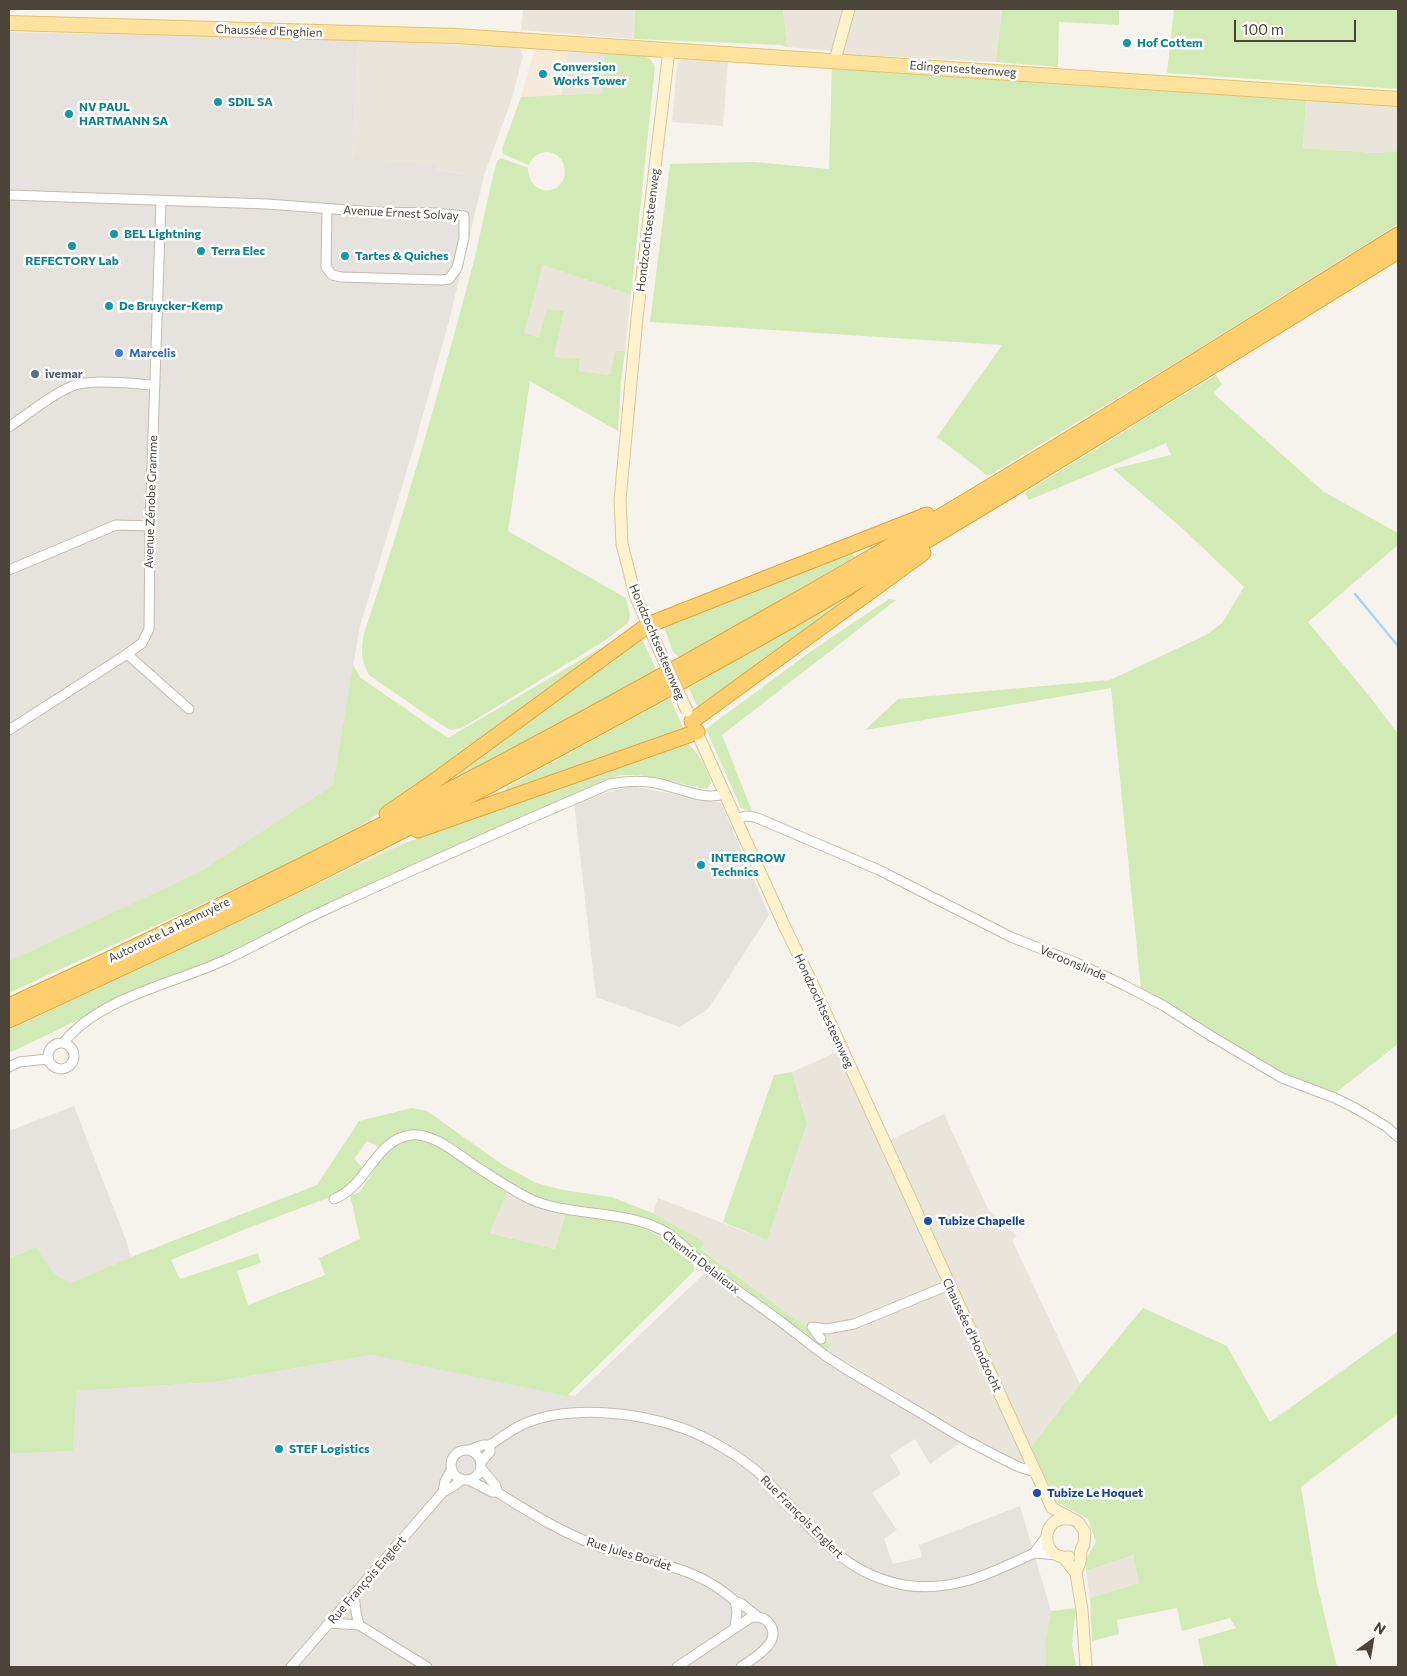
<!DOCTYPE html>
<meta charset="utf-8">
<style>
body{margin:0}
#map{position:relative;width:1407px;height:1676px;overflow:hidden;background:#f6f3ec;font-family:Commissioner,sans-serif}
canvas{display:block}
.frame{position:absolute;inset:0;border:10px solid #4b4439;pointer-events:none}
.north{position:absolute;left:1347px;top:1616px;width:50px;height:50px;-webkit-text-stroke:4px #fff;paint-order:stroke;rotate:32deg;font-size:14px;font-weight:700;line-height:20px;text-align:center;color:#4b4439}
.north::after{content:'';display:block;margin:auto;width:18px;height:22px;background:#4b4439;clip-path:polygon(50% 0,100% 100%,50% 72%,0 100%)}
.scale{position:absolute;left:1234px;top:20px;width:122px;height:22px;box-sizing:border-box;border:2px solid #4b4439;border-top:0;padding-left:6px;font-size:15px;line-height:18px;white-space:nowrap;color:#4b4439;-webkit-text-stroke:4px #fff;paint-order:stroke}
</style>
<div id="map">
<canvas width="1407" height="1676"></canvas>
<div class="frame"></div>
<div class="north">N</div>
<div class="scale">100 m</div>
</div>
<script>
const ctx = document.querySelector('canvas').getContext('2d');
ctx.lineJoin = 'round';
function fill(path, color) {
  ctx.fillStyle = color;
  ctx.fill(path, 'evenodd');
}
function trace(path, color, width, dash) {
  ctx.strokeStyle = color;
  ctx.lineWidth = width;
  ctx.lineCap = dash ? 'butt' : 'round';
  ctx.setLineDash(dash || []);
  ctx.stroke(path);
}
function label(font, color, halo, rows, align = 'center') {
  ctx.font = font + ' Commissioner,sans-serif';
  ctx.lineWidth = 5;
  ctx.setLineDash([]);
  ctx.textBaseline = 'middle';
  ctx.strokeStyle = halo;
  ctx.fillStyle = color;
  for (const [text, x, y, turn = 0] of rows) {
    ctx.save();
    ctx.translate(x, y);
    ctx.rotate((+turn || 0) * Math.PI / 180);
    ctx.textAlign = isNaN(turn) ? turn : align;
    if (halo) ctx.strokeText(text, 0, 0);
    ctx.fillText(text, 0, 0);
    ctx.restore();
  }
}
fill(new Path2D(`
 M523,9H635L634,39L521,30Z
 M783,9H844L833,51L787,47Z
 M854,9H1002L996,62L842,54Z
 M358,40L518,47L523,55L512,98L484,176L437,171V165L352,160Z
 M568,52L605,54L604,93L561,95Z
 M688,57L728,62L723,126L672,122L677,65L680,60Z
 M1306,97L1398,106V151L1376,153L1303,148Z
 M543,265L631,295L625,351H615L610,375L579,371L580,358L554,357L564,311L539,337L524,333Z
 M837,1052L862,1103L1026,1462L1022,1463L1015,1461L946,1424L826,1352L831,1345L723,1266L701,1248L703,1242L653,1213L658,1198L767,1240L807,1124L792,1072Z
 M944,1114L988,1209L1017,1236L1012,1240L1080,1384L1031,1447L890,1140Z
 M508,1190L566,1213L555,1249L490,1233Z
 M1133,1555L1139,1583L1090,1598L1086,1571Z`), '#eae5da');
fill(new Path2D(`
 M538,49L568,52L561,95L521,97L533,55Z`), '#f7ead8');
fill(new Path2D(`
 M9,32L358,40L352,159L437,164V171L484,176L449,321L416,440L360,626L333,785L201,871L9,961Z
 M631,786L721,803L769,915L708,1009L680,1027L596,997L574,802Z
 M74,1106L126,1240L131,1257L71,1283L64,1281L49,1269L37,1247L9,1258V1131Z
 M705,1273L860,1382L963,1441L930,1464L915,1439L890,1455L901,1474L872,1493L897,1530L884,1539L893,1564L922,1557L919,1545L1020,1506L1051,1611L1045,1641L1046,1667H9V1454L73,1451L77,1391L215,1382L371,1355L575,1396Z`), '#e6e2dd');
fill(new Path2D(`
 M635,9H783L787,47L782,45L634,39Z
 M1002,9H1119V25L1059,22L1058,67L996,62Z
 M1174,9H1398V89L1167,73Z
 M605,54L645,56L651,60L655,67L631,295L543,265L524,333L539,337L547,309L564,311L554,357L580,358L579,371L610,375L615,351H625L621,381L618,431L530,381L508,531L626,598L630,615L628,623L604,641L462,728L450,730L431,718L369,675C360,658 361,647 365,630C405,512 439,392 471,272C481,235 487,197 497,161L501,158L528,168C527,181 539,195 554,189C567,184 568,165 558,156C548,148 533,153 529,165L503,154L502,149L521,97L603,93Z
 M832,68L1306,97L1303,148L1376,153L1398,151V224L1195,351L988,476L937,437L1002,345L650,322L670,164L754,162L829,169Z
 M1216,375L1222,384L1213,393L1324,492L1398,533V545L1308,622L1370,697L1398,734V1044L1335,1093L1291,1077L1230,1043L1141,989L1111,688L865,730L898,699L1110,680L1206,635L1222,623L1244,587L1183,529L1113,469L1171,455L1166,443L1029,500L1025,493Z
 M851,551L855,557L688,653L679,657L673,652L664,626Z
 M889,599L896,600L722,735L752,811L741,808L706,729L814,649Z
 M840,600L843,605L701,707L697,706L689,688Z
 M623,635L626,638L362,825L278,869L9,993V961L201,871L333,785L353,665L360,677L368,683L448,738Z
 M641,637L657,671L460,775L458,770Z
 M670,698L684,730L506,795V788Z
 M684,741C698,750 707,768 711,783L707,789L639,775H620L313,910L233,952L114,1003L9,1053V1030L400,845Z
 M792,1072L807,1124L767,1240L723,1222L774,1075Z
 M412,1108L427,1111L503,1165L536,1183L563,1190L611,1197L653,1213L704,1242L701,1249L723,1266L831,1345L826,1352C789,1325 752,1299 717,1272C688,1251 673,1229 637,1219L546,1202C506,1188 463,1156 427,1133C407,1125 395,1132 381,1148L367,1141L354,1159L365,1170L352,1186L338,1194L248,1228L171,1260L180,1279L258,1253L261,1263L237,1271L248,1305L325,1275L319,1258L360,1239L350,1195L359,1193L382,1158L391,1148L414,1138L436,1143L508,1190L490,1233L555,1249L566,1213L634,1223L675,1244L693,1260L694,1271L567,1396L371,1355L215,1382L77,1391L73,1451L9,1454V1258L37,1247C46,1263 52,1276 71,1283L131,1257L317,1185L359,1121Z
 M1143,1308L1227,1346L1270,1422L1398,1331V1414L1301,1487L1316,1580L1337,1667H1204L1198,1639L1236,1628L1230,1618L1182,1631L1177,1608L1117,1620L1119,1634L1092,1641L1090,1598L1139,1583L1133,1555L1086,1571V1559L1096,1542L1088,1519L1057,1502L1031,1447L1080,1384Z
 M1076,1608L1072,1644L1076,1667H1046L1045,1641L1051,1611Z`), '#d2eab5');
trace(new Path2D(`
 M1355,594L1398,646`), '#a9d4f2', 2.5);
const street = new Path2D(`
 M9,195L267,204L374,212L435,213L464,216V238L457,268L449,279L441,280L341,277L332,275L326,267L327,209
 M9,427C28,414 48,397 70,387C89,378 133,384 155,385
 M9,570L116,525L150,526
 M127,654L189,709
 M9,730L127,654L142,643L149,629L150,526L161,201
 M736,819L746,816L755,817L879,870L1011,937L1077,963L1124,985L1164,1006L1211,1036L1282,1078L1335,1098L1355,1108L1387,1127L1398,1137
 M48 1056a13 13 0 1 1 26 0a13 13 0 1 1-26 0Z
 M63,1043C100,997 173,984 225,960C258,945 290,926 323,911C418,867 514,825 610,784C625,781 640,780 656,783C677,787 703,801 724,794
 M9,1067L19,1062L48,1059
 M334,1199C369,1185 374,1140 411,1135C433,1132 460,1156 477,1167C494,1178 512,1190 530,1199C570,1217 621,1209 662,1230C679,1239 692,1255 706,1267C730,1286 756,1303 780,1321C795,1332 810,1345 826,1356C852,1374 880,1389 907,1405C926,1416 945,1428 964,1439C982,1448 1001,1459 1019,1467C1025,1469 1030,1470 1035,1472
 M812,1327L827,1329L854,1324L949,1285
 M812,1327L821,1339
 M490,1445C501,1438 513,1428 526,1423C571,1405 637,1412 682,1428C706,1436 741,1457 760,1474C768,1481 774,1489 781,1496C819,1537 846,1574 904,1585C952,1593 992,1573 1034,1553
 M469,1450L483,1445H490V1452L481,1462
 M451 1465a15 15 0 1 1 30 0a15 15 0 1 1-30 0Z
 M452,1469L445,1481L443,1492L454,1486L462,1479
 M469,1480L492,1492H497L496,1486L481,1468
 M497,1492C529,1512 562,1533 598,1546C648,1564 692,1563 735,1601
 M1046,1537L1034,1553L1057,1555
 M330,1623L359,1625L356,1612L354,1595
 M359,1625L427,1667
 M735,1628L737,1612L735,1601L742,1604L758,1617
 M291,1667L443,1492
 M677,1667L750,1618C757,1616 763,1617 768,1622C785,1641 754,1658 741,1667`);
const secondary = new Path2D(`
 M835,60L849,9
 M651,632L635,595L622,544L620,500L637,318L669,50
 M694,726L783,923L812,983L1052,1508
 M1052,1508L1078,1522L1085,1532L1084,1544L1081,1550L1080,1562L1076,1573
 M1063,1557L1076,1573L1082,1610L1086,1667
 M1069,1557C1039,1560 1040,1515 1069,1519`);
const primary = new Path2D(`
 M9,23L456,36L1398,99`);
const highway = new Path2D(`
 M692,721L923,553
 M387,814L432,783L648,625L927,515
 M418,830L697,732
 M9,1006C273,885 531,752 783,608C992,490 1195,361 1398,235
 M9,1020C113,972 217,924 319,873C478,793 636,708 791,620C996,502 1197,375 1398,251`);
trace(street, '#c2bbae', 11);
trace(secondary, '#d6c79b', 13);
trace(primary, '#e6c16a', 16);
trace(highway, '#e0a43c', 17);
trace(street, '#fff', 9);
trace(secondary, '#fff3cd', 11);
trace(primary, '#ffe39c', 14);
trace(highway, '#ffcf6e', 15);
const secondaryBridge = new Path2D(`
 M652,634L687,711`);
trace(secondaryBridge, '#d6c79b', 13, []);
trace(secondaryBridge, '#fff3cd', 11);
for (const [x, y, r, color] of [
 [1127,43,5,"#0f9aa8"],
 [543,74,5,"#0f9aa8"],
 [218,102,5,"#0f9aa8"],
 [69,114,5,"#0f9aa8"],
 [114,234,5,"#0f9aa8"],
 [72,246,5,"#0f9aa8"],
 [201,251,5,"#0f9aa8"],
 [345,256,5,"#0f9aa8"],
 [109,306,5,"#0f9aa8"],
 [119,353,5,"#3f7fe0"],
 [35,374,5,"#5c6f8a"],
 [701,865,5,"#0f9aa8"],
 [928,1221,5,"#1a4fb4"],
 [279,1449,5,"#0f9aa8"],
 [1037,1493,5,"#1a4fb4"]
]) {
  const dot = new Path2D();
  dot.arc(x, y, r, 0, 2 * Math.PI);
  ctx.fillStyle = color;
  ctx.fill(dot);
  trace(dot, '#fff', 2);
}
label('12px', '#4b4439', '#fff', [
 ["Chaussée d'Enghien",269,31,2],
 ["Edingensesteenweg",963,69,4],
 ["Avenue Ernest Solvay",401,213,3],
 ["Hondzochtsesteenweg",648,230,-83],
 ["Avenue Zénobe Gramme",151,502,-88],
 ["Hondzochtsesteenweg",657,642,67],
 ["Autoroute La Hennuyère",169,930,-26],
 ["Veroonslinde",1073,963,23],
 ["Hondzochtsesteenweg",824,1011,65],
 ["Chemin Delalieux",701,1262,38],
 ["Chaussée d'Hondzocht",972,1335,65],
 ["Rue François Englert",802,1517,45],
 ["Rue Jules Bordet",629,1554,17],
 ["Rue François Englert",367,1580,-49]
]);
label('bold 12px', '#0d838f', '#fff', [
 ["Hof Cottem",1137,43],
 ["Conversion",553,67],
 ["Works Tower",553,81],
 ["SDIL SA",228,102],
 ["NV PAUL",79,107],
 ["HARTMANN SA",79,121],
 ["BEL Lightning",124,234],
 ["Terra Elec",211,251],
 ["Tartes & Quiches",355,256],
 ["REFECTORY Lab",72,261,"center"],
 ["De Bruycker-Kemp",119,306],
 ["INTERGROW",711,858],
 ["Technics",711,872],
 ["STEF Logistics",289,1449]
], 'left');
label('bold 12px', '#366cbe', '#fff', [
 ["Marcelis",129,353]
], 'left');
label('bold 12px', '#4e5e75', '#fff', [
 ["ivemar",45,374]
], 'left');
label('bold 12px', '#164399', '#fff', [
 ["Tubize Chapelle",938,1221],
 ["Tubize Le Hoquet",1047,1493]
], 'left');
</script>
